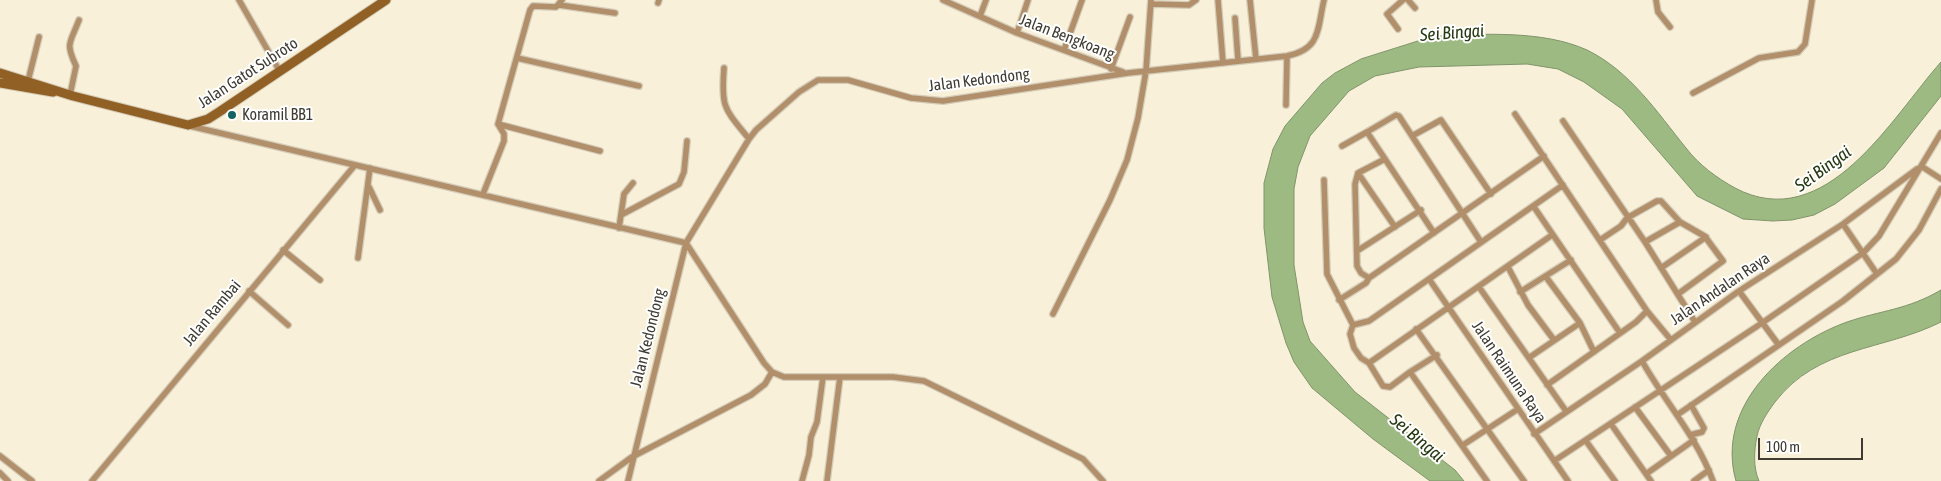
<!DOCTYPE html>
<style>
body{margin:0}
#map{position:relative;width:1941px;height:481px;overflow:hidden;background:#f9f0d9;font-family:"Asap Condensed",sans-serif}
canvas{display:block}
.scale{position:absolute;left:1758px;top:438px;width:105px;height:22px;box-sizing:border-box;border:2px solid #3f3b32;border-top:0;padding-left:6px;font-size:15px;line-height:18px;white-space:nowrap;color:#3f3b32;-webkit-text-stroke:4px #fff;paint-order:stroke}
</style>
<div id="map">
<canvas width="1941" height="481"></canvas>
<div class="scale">100 m</div>
</div>
<script>
const ctx = document.querySelector('canvas').getContext('2d');
ctx.lineJoin = 'round';
function fill(path, color) {
  ctx.fillStyle = color;
  ctx.fill(path, 'evenodd');
}
function trace(path, color, width, dash) {
  ctx.strokeStyle = color;
  ctx.lineWidth = width;
  ctx.lineCap = dash ? 'butt' : 'round';
  ctx.setLineDash(dash || []);
  ctx.stroke(path);
}
function label(font, color, halo, rows, align = 'center') {
  ctx.font = font + ' "Asap Condensed",sans-serif';
  ctx.lineWidth = 4;
  ctx.setLineDash([]);
  ctx.textBaseline = 'middle';
  ctx.strokeStyle = halo;
  ctx.fillStyle = color;
  for (const [text, x, y, turn = 0] of rows) {
    ctx.save();
    ctx.translate(x, y);
    ctx.rotate((+turn || 0) * Math.PI / 180);
    ctx.textAlign = isNaN(turn) ? turn : align;
    if (halo) ctx.strokeText(text, 0, 0);
    ctx.fillText(text, 0, 0);
    ctx.restore();
  }
}
const water = new Path2D(`
 M1434,36C1482,34 1543,30 1587,50C1630,71 1657,112 1686,148C1699,165 1717,178 1735,188C1826,236 1892,117 1941,62V96L1884,168L1835,204L1814,215L1792,220L1773,221L1743,219L1697,196L1622,109L1584,82L1558,69L1527,64L1419,67L1375,76L1349,91L1310,136L1298,167L1294,189V265L1303,322L1310,341L1355,392L1455,470L1464,481H1430L1373,439L1312,388L1294,362L1286,343L1272,297L1264,228V183L1273,149L1285,126L1322,83L1335,73L1361,59Z
 M1941,290V322C1883,351 1818,346 1775,402C1767,413 1760,423 1757,436C1754,451 1753,467 1759,481H1736C1715,407 1783,345 1847,322C1882,310 1907,310 1941,290Z`);
fill(water, '#9cba82');
trace(water, '#80946a', 1);
const street = new Path2D(`
 M239,0L279,70
 M943,0L1017,33L1123,72
 M1218,0L1223,63
 M1250,0L1256,59
 M1408,0L1415,8
 M1656,0L1658,12L1670,27
 M658,3L659,0
 M1151,4L1189,5L1196,0
 M559,5L615,13
 M980,16L986,0
 M1235,18L1238,60
 M1398,29L1387,14L1403,0
 M1017,33L1028,0
 M1064,50L1082,0
 M517,58L639,86
 M724,68C721,108 724,108 749,139
 M1111,69L1130,17
 M28,81L39,37
 M1693,93L1759,58L1798,52L1805,44L1812,0
 M70,95L76,66C65,42 70,44 79,20
 M1286,105L1287,56
 M1515,114L1647,311L1671,340
 M1563,121L1645,242L1695,322
 M498,124L600,151
 M190,126L686,243L764,363L772,372L784,377H893L924,381L1083,459L1103,481
 M1412,136L1441,120L1491,194
 M1342,146L1367,132
 M1385,159L1434,233
 M1921,166L1941,179
 M1358,173L1395,227
 M1324,180L1327,274L1353,325L1350,334L1354,348L1361,358L1369,363L1383,386L1390,387L1410,372L1437,355
 M369,187L380,210
 M483,194L504,141V134L498,124L530,10L533,6L556,7L562,0
 M1534,207L1620,333
 M621,215L679,184L684,172L687,141
 M1843,224L1877,274
 M619,228L624,194L633,183
 M1600,240L1621,226L1627,218L1657,201H1661L1680,222
 M1645,242L1680,222L1706,237L1661,268
 M283,250L320,280
 M1357,251L1421,210
 M358,258L370,168
 M1508,267L1528,305L1554,340
 M1546,277L1580,323L1594,352
 M1369,278L1361,273L1357,266L1355,184L1358,173L1385,159L1367,132L1396,115L1399,116L1481,242
 M1429,279L1568,481
 M1479,287L1566,411
 M249,291L288,325
 M1739,291L1778,344
 M1520,292L1571,260
 M1678,294L1723,261L1706,238
 M1339,300L1366,283L1369,278L1544,156
 M1053,314L1110,200L1127,160L1138,118L1146,71L1151,0
 M1353,325L1369,321L1563,185
 M1416,329L1524,481
 M1530,357L1580,323
 M1642,361C1665,402 1697,437 1713,481
 M1369,363L1552,235
 M1410,372L1487,481
 M1547,385L1636,322L1647,311
 M1635,407L1671,456
 M1677,415L1843,301L1896,259L1919,230L1941,189
 M1611,424L1646,474
 M1534,434L1642,361L1739,291L1843,224L1917,169
 M1690,435L1702,432L1704,428L1691,405
 M1586,441L1615,481
 M1463,445L1518,409
 M0,456L32,481
 M1554,461L1762,323L1863,253L1879,236L1941,133
 M0,473L8,481
 M92,481L355,165
 M599,481L632,457L751,395L765,384L772,372
 M628,481L686,243L749,139L756,130L799,92L818,80H848L911,98L943,101L1128,73L1287,56C1321,49 1317,30 1324,0
 M802,481L809,455L811,437L817,422L823,377
 M827,481L840,377
 M1651,481L1646,474L1694,440
 M1694,481L1709,470`);
const secondary = new Path2D(`
 M0,73L73,96L188,125L208,119L219,112L386,0
 M0,83L53,92`);
trace(street, '#d4ccb8', 8);
trace(secondary, '#d4ccb8', 11);
trace(street, '#b18f6b', 5.5);
trace(secondary, '#906024', 9);
for (const [x, y, r, color] of [
 [232,115,5,"#146362"]
]) {
  const dot = new Path2D();
  dot.arc(x, y, r, 0, 2 * Math.PI);
  ctx.fillStyle = color;
  ctx.fill(dot);
  trace(dot, '#fff', 2);
}
label('16px', '#3f3b32', '#fff', [
 ["Jalan Bengkoang",1067,37,21],
 ["Jalan Gatot Subroto",248,73,-33],
 ["Jalan Kedondong",979,80,-7],
 ["Jalan Andalan Raya",1720,289,-34],
 ["Jalan Rambai",212,313,-50],
 ["Jalan Kedondong",648,338,-76],
 ["Jalan Raimuna Raya",1509,372,56]
]);
label('16px', '#3f3b32', '#fff', [
 ["Koramil BB1",242,115]
], 'left');
label('italic 18px', '#263910', '#fff', [
 ["Sei Bingai",1452,33,-4],
 ["Sei Bingai",1823,169,-36],
 ["Sei Bingai",1417,438,40]
]);
</script>
